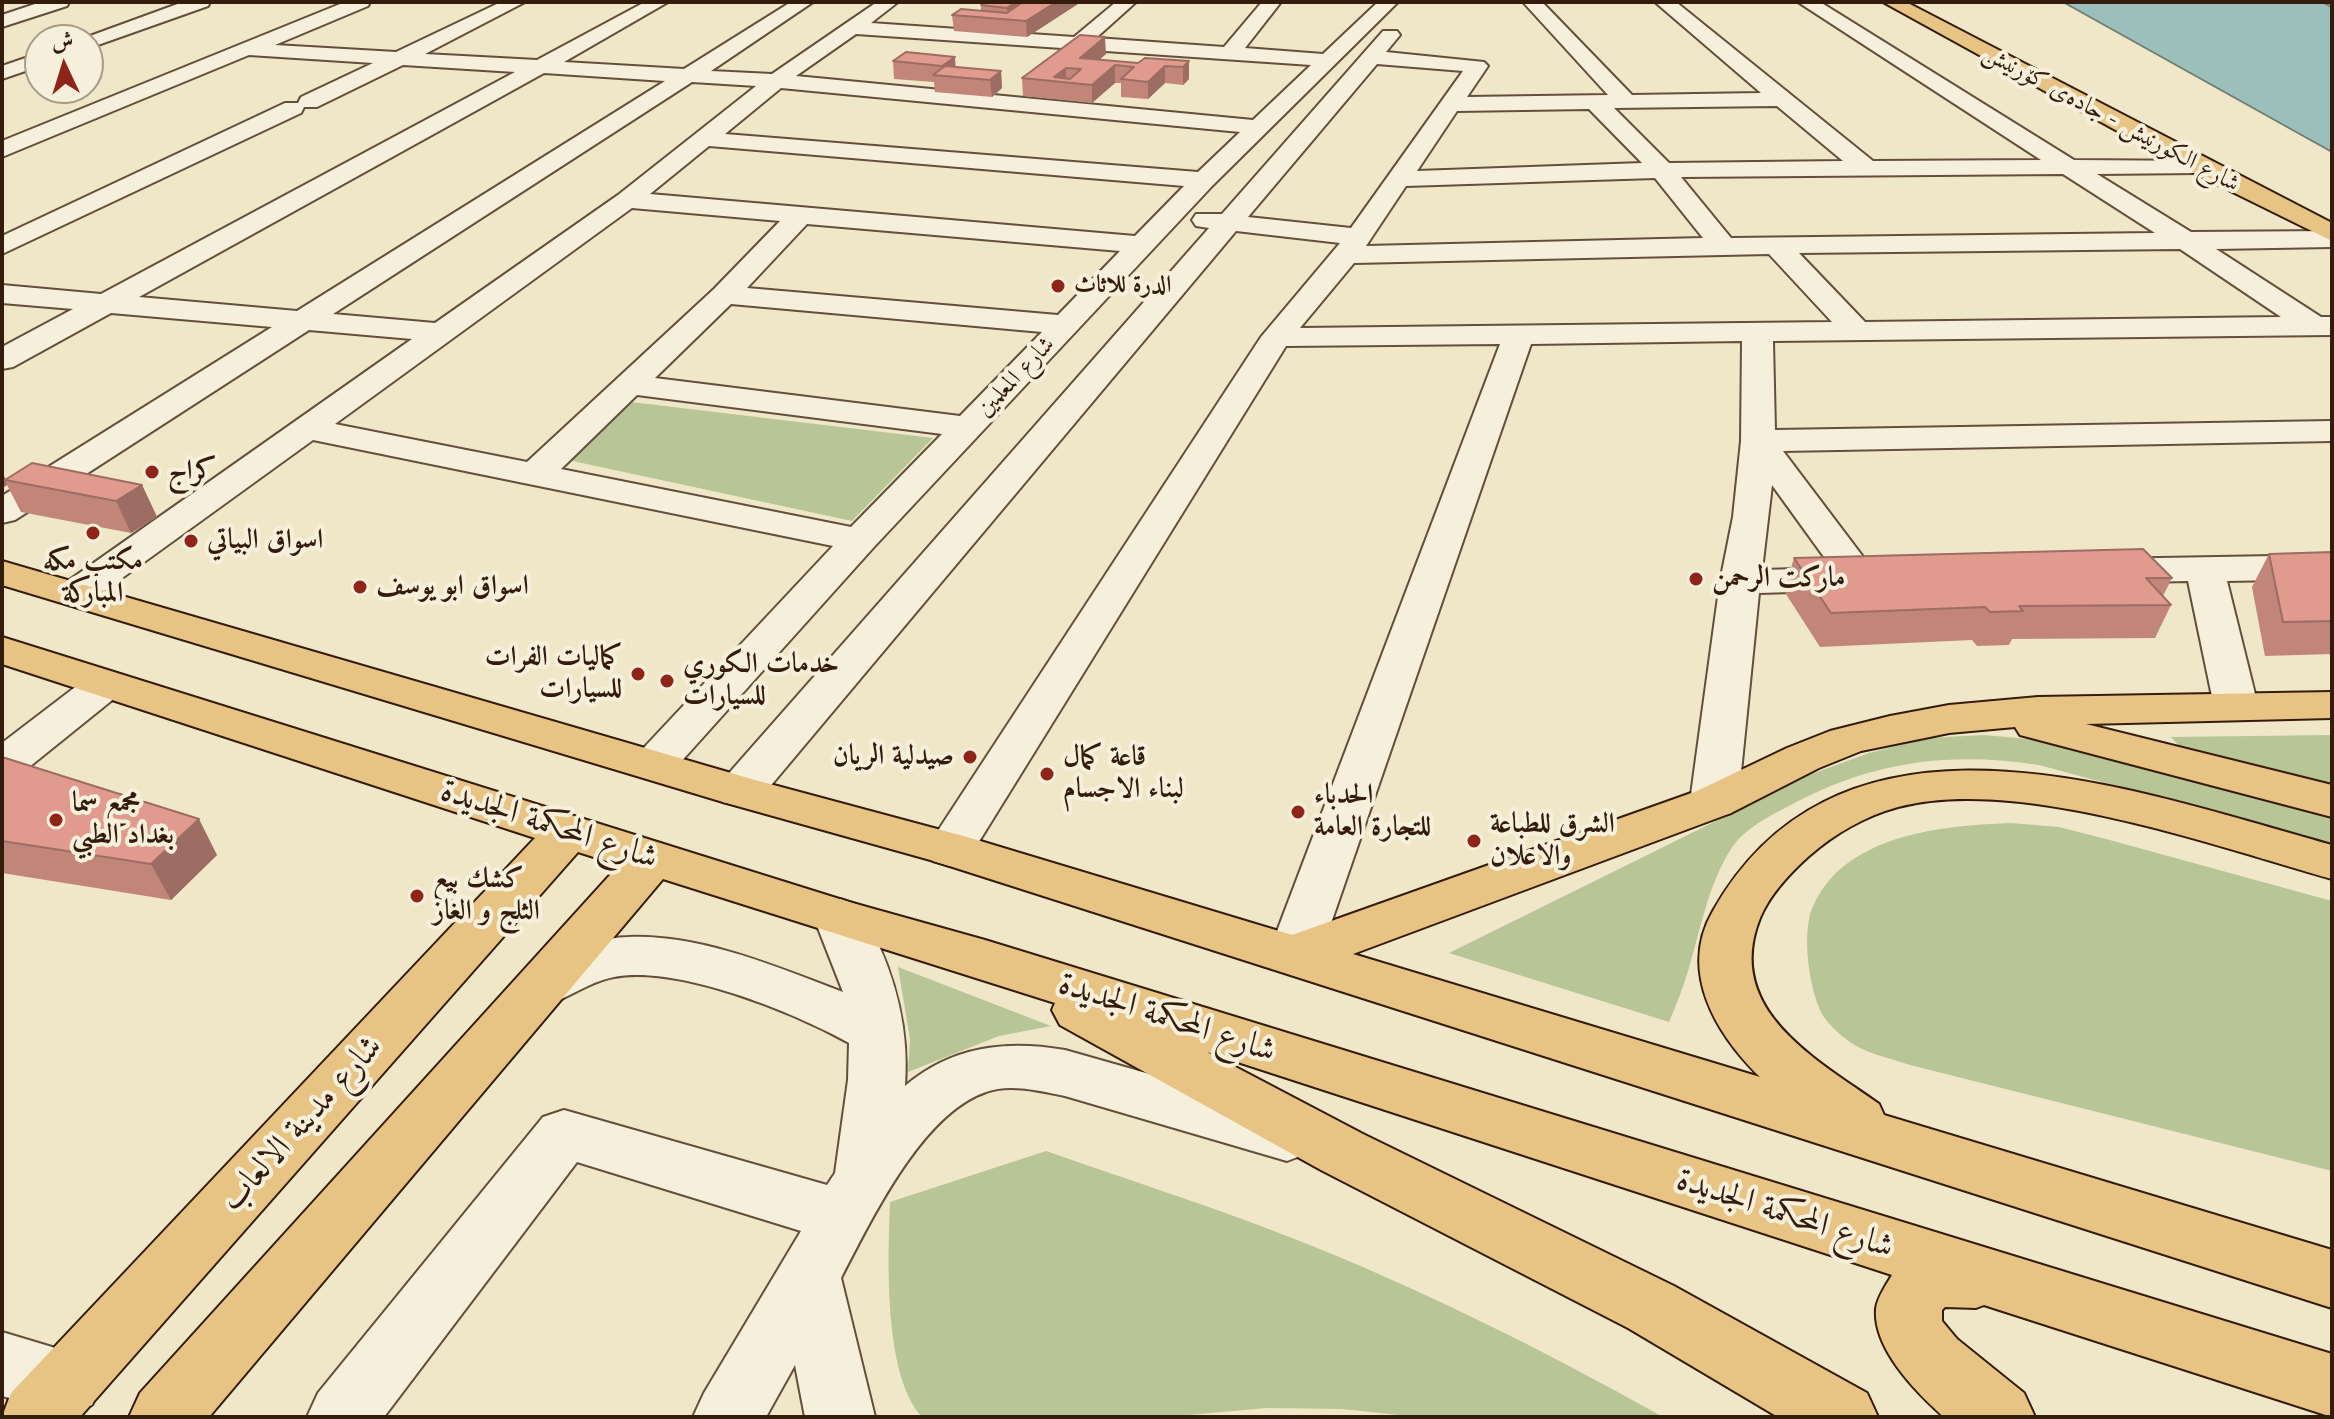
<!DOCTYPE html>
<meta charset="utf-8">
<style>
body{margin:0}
#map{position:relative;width:2334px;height:1419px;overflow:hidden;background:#f0e7c8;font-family:"Old Standard TT",Amiri,serif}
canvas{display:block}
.frame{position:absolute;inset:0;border:4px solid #341c0c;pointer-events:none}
.north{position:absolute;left:24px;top:24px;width:80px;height:80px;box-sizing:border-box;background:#f5efdb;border:2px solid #a89b88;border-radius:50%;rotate:356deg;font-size:22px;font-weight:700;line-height:32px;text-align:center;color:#341c0c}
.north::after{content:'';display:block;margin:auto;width:28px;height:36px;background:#8f2418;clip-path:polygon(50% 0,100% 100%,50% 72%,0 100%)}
</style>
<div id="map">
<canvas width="2334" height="1419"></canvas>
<div class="frame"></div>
<div class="north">ش</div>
</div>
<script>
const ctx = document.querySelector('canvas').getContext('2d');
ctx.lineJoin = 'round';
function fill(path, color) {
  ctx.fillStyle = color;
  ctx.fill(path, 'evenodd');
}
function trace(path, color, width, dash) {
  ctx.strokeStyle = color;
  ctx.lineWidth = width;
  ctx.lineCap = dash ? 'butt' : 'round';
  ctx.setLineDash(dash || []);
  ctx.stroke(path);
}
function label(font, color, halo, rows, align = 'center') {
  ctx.font = font + ' "Old Standard TT",Amiri,serif';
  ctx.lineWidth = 8;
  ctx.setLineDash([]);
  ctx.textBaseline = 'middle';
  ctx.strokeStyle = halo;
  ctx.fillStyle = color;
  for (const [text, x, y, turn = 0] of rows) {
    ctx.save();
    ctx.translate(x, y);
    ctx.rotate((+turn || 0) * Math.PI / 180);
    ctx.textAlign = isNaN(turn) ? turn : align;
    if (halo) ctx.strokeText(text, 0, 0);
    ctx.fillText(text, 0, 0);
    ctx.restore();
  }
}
fill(new Path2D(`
 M631,402L933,438L852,521L568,460Z
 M1984,735L2040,740L2332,816V844L2039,765C1946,751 1870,762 1787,807C1768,817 1746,828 1733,846C1708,883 1701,929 1688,971C1683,988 1676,1005 1669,1022L1449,953L1809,775L1869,753L1928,738Z
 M2332,735V791L2185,753L2171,737Z
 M2011,823L2059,827L2106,839L2332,901V1171L1910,1065C1892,1059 1869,1054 1853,1044C1843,1038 1827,1023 1822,1014C1809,989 1801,932 1813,906C1822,887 1834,872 1852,860C1897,830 1958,825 2011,823Z
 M898,967L1051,1026L999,1036L908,1072L910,1039Z
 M1046,1151C1128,1180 1211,1206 1292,1238C1420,1288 1543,1350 1663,1417H1417L1342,1409L1267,1408L1166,1417H922C883,1375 888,1257 890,1202Z`), '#b8c597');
const water = new Path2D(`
 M2063,2H2322L2332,7V152Z`);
fill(water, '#9bbfba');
trace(water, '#727e74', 2);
const minor = new Path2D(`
 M41,2H69L67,6L2,27V15Z
 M183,2H210L208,6L95,46L88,48V40H79Z
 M345,2H370L368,6L275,45L396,52L501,2H525L425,54L537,60L645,2H668L564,62L684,69L791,2H813L711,71L772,74L877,2H898L871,23L1074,37L1116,2H1136L1096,38L1224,47L1262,2H1281L1245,48L1323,54L1378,2H1398L1213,185L873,548L670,774L654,779L638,774L631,764L638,754L833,546L313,440L89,602L75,606L61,602L55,594L61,586L412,339L309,330L15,520L2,523V496L272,327L111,313L13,367L2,369V347L73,309L2,303V285L101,294L515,72L403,65L317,107H304L301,113L2,254V236L285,103H298L301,97L373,63L249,55L2,157V141ZM856,34L1311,65L1253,120L796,76ZM544,73L665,81L297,311L139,297ZM692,82L756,86L618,195L435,323L333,314ZM781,88L1240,132L1198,172L725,134ZM709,146L1184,186L1135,236L650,194ZM632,208L780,221L714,289L527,462L335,424ZM807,224L1120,251L1058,315L747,288ZM731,304L1042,332L960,416L655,378ZM637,395L942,434L851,527L561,469Z
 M1523,2H1542L1632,95L1761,93L1655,2H1676L1873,161L2041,160L1798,2H1820L2074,160L2208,161L2211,166L2208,171L2199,173L2097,174L2191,232L2332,231V247L2216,249L2321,317H2332V335L1773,341L1775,430L2332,421V441L1783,451L1879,578L1873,586L1859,590L1759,593L1738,802L1731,813L1714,818L1697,813L1690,802L1720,582L1733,517L1741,441L1742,341L1531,344L1320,955L1313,969L1294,974L1275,969L1268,955L1500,344L1286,346L967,861L950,866L933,861L926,849L1261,337L1340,243L1236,231L757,802L740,806L723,802L717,791L723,780L1209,228L1196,226L1192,220L1196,214H1222L1383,31H1397L1400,35L1386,52L1484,62L1488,66L1467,97L1608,95ZM1377,64L1463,71L1351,228L1248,217ZM1777,106L1843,161L1669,163L1614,108ZM1589,109L1642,163L1417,171L1457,111ZM2063,174L2155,233L1731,238L1681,177ZM1655,178L1703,238L1366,246L1406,186ZM2180,249L2281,317L1865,322L1799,253ZM1769,254L1832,322L1300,328L1354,263ZM1772,485L1832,568L1762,570Z
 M40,53V66L2,79V66Z
 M2332,555V579L2227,581L2258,706L2252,716L2236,719L2220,716L2214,706L2188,581L2102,583L2088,579L2082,571L2088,563L2102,559Z
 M106,671L121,675L128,684L121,693L18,776L2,781V743L91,675Z
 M840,899L858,905C891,961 910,1020 905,1086C952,1046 1006,1040 1065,1050L1308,1119L1317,1136L1308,1153L1287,1161L1065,1096C1041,1091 1009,1083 986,1092C921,1114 871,1221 841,1278L875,1417H805L795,1365L766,1417H693L704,1393L801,1231L577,1162L384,1417H307L318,1393L543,1117L564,1110L827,1185L835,1173L848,1080L849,1043C793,1012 678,965 614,977C588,982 565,1000 540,1008L521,1002L513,988C523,970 538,964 556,956C578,947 604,937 628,937C700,934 777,967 843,992L814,918L822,905Z
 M2,1332L92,1359L102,1382L92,1405L68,1414L2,1396Z`);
const major = new Path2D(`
 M1883,2H1906L2332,223V241L2190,171Z
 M2,561L755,780L967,837L1292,935L1697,791L1787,748L1830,731L1890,716L1949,705L2038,697L2332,692V718L2086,724L2332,785V817L2020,735L2015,727L1949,733L1861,751L1819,768L1731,813L1353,954L1760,1077C1716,1034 1678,971 1713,911C1843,681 2133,790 2332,845V879C2215,846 2017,775 1898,807C1865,816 1834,834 1809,856C1790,873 1770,894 1760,918C1723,1010 1816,1059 1879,1104L1884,1115L2332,1250V1308L934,861L723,802L2,585Z
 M2,637L849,902L985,940L2332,1354V1417L1984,1305L1976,1308L1945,1307L1942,1310V1321L1957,1339L2024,1393L2035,1417H1944C1917,1393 1873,1349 1876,1309C1877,1298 1886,1285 1892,1275L1207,1052L1363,1134L1674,1286L1867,1393L1878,1417H1778L1628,1328L1321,1170L1060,1025L1052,1010L1055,1003L663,879L209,1417H129L140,1393L619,865L578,852L80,1417H2L11,1393L535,838L2,664Z`);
trace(minor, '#634f3b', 4);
trace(major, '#341c0c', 4);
fill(minor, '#f5efdb');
fill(major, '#e8c484');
fill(new Path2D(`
 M986,2H1081L1027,37L954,31L952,15L981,11V5Z
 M1106,54L1099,60L1138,63L1189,61V79L1183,85L1165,83L1148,99L1121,97V83H1115L1092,103L1023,96L1022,78Z
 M893,61L1001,71L1002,88L992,97L935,92L934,82L894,79Z
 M2,472L6,479L142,485L157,517L131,533L21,512L7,485L2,488Z
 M2332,552V654L2265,656L2252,587L2269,554Z
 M1794,558L2172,578L2163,596L2171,605L2155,638L2012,639L2009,645L1977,646L1972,640L1820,647L1784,591Z
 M2,757L217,855L171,900L2,873Z`), '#c1857a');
fill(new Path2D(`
 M1015,2H1025L1008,19L1007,8Z
 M1056,2H1081L1027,37L1026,21Z
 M1105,37L1106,54L1082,74L1080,58Z
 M955,57L956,74L943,76L942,66Z
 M1189,61V79L1183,85V67Z
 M1115,65V83L1092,103V85Z
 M1165,66V83L1148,99V82Z
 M1066,68V83L1054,77Z
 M1001,71L1002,88L992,97L990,80Z
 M2,472L7,485L2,488Z
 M142,485L157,517L131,533L116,501Z
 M199,819L217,855L171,900L151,864Z`), '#9d6c63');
const building = new Path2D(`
 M986,2H1015L1007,8L981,5Z
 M1023,2H1056L1026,21L952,15L961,9L1007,13Z
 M1080,35L1105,37L1080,58L1138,63L1145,58L1189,61L1183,67L1165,66L1148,82L1121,79L1134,67L1115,65L1092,85L1022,78ZM1066,68L1081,69L1070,79L1054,77Z
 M906,52L955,57L942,66L893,61Z
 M945,66L1001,71L990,80L933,75Z
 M32,463L142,485L116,501L5,480Z
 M2143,549L2172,578H2146L2171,605L2019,606L2023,611L1990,612L1985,607L1831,613L1794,558Z
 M2332,552V621L2283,622L2269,554Z
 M2,757L199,819L151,864L2,841Z`);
fill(building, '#e09b8e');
trace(building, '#9d6c63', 2);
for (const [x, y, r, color] of [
 [1058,286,8,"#8f2418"],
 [152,472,8,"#8f2418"],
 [93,533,8,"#8f2418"],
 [191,541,8,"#8f2418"],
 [1696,579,8,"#8f2418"],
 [360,587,8,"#8f2418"],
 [638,674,8,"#8f2418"],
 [667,681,8,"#8f2418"],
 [970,757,8,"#8f2418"],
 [1047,774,8,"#8f2418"],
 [1298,812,8,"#8f2418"],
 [56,820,8,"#8f2418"],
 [1474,841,8,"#8f2418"],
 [417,896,8,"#8f2418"]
]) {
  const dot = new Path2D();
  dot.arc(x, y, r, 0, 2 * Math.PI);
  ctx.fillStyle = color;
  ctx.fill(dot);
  trace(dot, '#f5efdb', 3);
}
label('24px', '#341c0c', '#f5efdb', [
 ["شارع الكورنيش - جادەی کۆرنیش",2111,119,28],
 ["شارع المعلمين",1016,377,-46]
]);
label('bold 24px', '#341c0c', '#f5efdb', [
 ["الدرة للاثاث",1074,286]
], 'left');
label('bold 28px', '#341c0c', '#f5efdb', [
 ["كراج",168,472],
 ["اسواق البياتي",207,541],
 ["مكتب مكه",93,562,"center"],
 ["المباركة",93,594,"center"],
 ["ماركت الرحمن",1712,579],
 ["اسواق ابو يوسف",376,587],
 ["كماليات الفرات",622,658,"right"],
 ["للسيارات",622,690,"right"],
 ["خدمات الكوري",683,665],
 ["للسيارات",683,697],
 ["صيدلية الريان",954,757,"right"],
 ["قاعة كمال",1063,758],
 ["لبناء الاجسام",1063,790],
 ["الحدباء",1314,796],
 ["للتجارة العامة",1314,828],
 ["مجمع سما",72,804],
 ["بغداد الطبي",72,836],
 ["الشرق للطباعة",1490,825],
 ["والاعلان",1490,857],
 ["كشك بيع",433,880],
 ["الثلج و الغاز",433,912]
], 'left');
label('34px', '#341c0c', '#f5efdb', [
 ["شارع المحكمة الجديدة",549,825,18],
 ["شارع المحكمة الجديدة",1167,1018,18],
 ["شارع مدينة الالعاب",302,1124,-48],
 ["شارع المحكمة الجديدة",1785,1214,18]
]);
</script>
